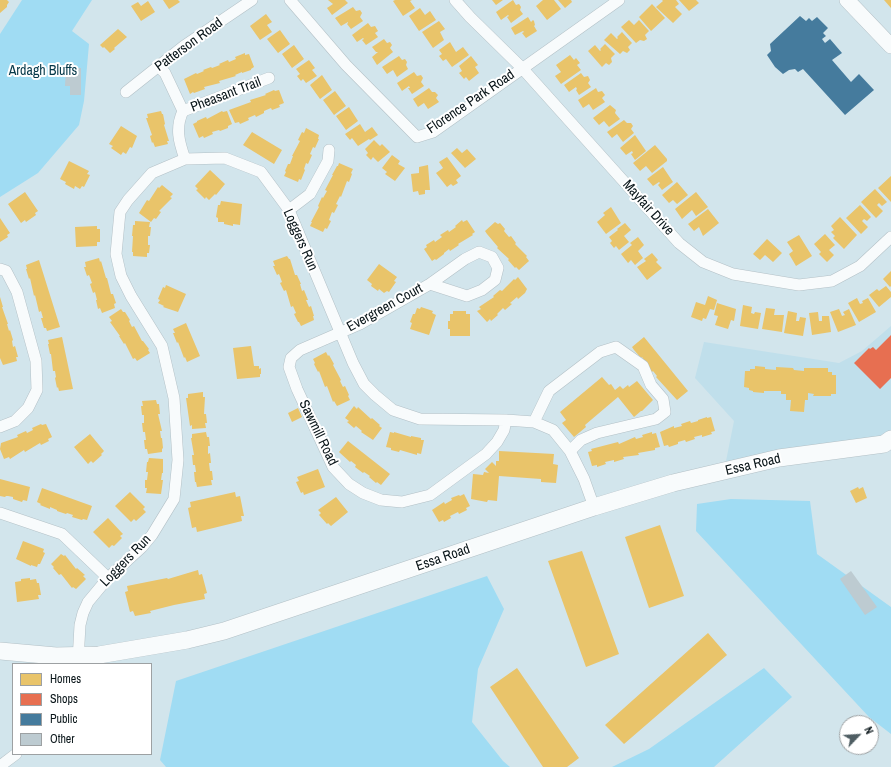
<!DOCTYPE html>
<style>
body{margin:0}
#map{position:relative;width:891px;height:767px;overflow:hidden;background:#d2e5ec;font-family:"Archivo Narrow",sans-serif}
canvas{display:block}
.legend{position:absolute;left:12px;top:663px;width:140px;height:92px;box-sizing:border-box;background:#fff;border:1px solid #9da1a3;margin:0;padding:5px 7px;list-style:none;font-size:12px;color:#091519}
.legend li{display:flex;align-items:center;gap:8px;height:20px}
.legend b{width:20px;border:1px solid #9da1a3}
.north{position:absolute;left:839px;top:715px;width:40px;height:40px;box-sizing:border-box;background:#fff;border:1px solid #9da1a3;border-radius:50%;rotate:65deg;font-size:11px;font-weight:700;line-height:16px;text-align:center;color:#091519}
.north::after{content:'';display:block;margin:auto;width:14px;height:18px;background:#4f5e63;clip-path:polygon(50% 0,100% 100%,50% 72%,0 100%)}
</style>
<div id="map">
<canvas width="891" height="767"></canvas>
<ul class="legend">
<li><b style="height:11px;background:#e9c46a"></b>Homes</li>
<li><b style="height:11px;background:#e76f51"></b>Shops</li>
<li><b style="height:11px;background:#457b9d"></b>Public</li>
<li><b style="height:11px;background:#bdcbd1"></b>Other</li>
</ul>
<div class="north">N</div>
</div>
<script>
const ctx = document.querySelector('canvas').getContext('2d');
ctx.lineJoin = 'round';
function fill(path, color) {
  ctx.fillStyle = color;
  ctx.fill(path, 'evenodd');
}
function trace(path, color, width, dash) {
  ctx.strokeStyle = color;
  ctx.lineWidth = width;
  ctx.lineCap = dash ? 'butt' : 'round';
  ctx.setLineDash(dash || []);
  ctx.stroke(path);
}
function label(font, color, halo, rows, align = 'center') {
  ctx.font = font + ' "Archivo Narrow",sans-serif';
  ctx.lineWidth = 4;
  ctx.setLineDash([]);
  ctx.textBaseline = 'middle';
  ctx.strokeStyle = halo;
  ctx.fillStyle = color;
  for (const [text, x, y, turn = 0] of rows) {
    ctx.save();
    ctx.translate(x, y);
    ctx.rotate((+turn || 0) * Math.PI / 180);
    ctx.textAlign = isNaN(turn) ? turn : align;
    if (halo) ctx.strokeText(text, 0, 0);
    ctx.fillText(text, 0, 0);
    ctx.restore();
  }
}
fill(new Path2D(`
 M891,326V444L724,471L734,421L695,378L704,342L839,363L862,351Z`), '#c0dfeb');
fill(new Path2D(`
 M22,0H92L72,31L89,44L84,101L79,125L38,173L0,197V34Z
 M731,499L810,501L817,554L891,607V734L869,717L696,531L697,504Z
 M487,576L504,609L478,669L472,722L503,761L510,767H166L160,760L176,681Z
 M764,668L792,697L714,767H612L649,749Z`), '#a0dcf3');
fill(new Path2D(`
 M0,0H7L9,2L7,5V7L0,13Z
 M163,0H178L180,2L169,9Z
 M328,0H345L348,3L332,15L327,8L333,4Z
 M395,0H412L410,1L415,8L403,16L393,1Z
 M492,0H503L496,5Z
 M513,0L516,5L519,4L521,7L520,10L523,14L511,23L507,17L509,16L508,15L501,20L496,12Z
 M543,0H554L561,9L547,20L536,6Z
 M558,0H571L572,2L565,8Z
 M662,0H676L679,4L675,7L682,14L673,23L656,7L663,1Z
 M679,0H696L699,3L689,11Z
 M884,0H891V8Z
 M148,1L155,12L141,21L131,6L138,2L141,6Z
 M652,4L665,18L651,31L639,17Z
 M353,7L356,11L360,10L362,13L360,17L363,21L351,29L347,24L348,23V22L341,26L335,18Z
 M420,8L425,15L430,11L436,20L419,31L409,16Z
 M266,14L272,22L267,25L272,32L260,40L250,26Z
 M528,17L531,22L533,20L534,21L535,25L534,26L537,31L526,38L522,33L524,32L523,31L515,35L511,28Z
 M629,20L634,25L639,20L649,31L645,35L647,39L644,41L640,40L636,43L621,27Z
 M439,21L445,29L440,32L444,40L433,48L422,32Z
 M368,23L371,27L375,26L378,31L375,33L378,37L366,45L362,40L364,39L363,38L357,42L352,35Z
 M118,29L127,37L114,48L115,49L110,53L104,47L103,48L100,45Z
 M280,30L290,44L278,53L267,39Z
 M622,32L632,43L628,47L630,50L627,53L623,51L620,54L604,40L611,33L617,39L618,38L617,37Z
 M384,39L387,43L390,42L392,45L390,48L393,52L377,65L372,57L378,52H376L372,47Z
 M450,42L456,52L463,47L469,55L452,67L446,59L443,61L439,56L442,54L439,50Z
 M605,44L615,54L611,58L612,62L609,65L606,63L602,67L588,51L595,45L600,51L601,50L600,49Z
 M294,45L304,59L292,68L282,54Z
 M245,53V55L249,54L254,67L251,69V70L242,73V72L235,75L236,76L219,81L220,83L204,87L205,89L194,93L193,92L190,94L184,79L196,73L197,74L204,71L203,70L211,67L212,68L220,65L219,64L228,60L229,62L236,59L235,57Z
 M570,55L574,60L576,58L580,63L577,65L581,70L561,84L555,76L561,72L556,65Z
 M399,56L402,60L405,59L407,62L406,65L408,69L397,77L393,70L387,74L382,67Z
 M471,56L478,65L475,67L479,73L469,81L466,77L464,79L459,73L462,71L459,66Z
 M309,60L315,68L312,70L317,76L306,83L303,79L301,81L297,76L300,74L296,69Z
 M414,72L417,76L421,75L423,78L421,82L424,86L412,94L408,88H410L409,86L402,91L397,83Z
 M581,73L584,77L588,76L590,80L588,83L591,87L579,95L576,90L577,89L576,87L569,92L564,85Z
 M322,75L332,90L320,99L310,85Z
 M429,88L432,92H435L438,95L436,98L439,102L428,109L424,103L418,107L413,99Z
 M596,88L598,92L602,91L605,95L602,98L605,102L593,110L589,104L583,108L578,100Z
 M274,90L275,91L279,90L284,103L279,105L280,107L272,110L271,108L264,111V113L256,117L255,115L248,118L249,120L240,124L239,122L235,123L229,110L251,102L250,100L266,95L265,94Z
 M335,91L346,106L334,115L323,100Z
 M610,105L616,110L615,113L620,119L609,127L604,121L599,125L593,118Z
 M349,107L358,121L346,130L336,116Z
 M161,111L162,114H163L165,124L164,125L169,141H167L168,144L155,147L153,142L152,143L150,136L152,135L146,118H148L147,114Z
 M222,111L223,112L227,111L232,124L228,126V128L220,131L219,130L212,132L213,134L204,138L203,136L199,138L193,124L197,122V121L206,117L207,119Z
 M624,120L627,123H631L633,126L631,129L634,133L623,142L617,134L612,138L607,132Z
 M360,124L365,132L372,127L378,135L370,140L369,139L358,146L352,138L350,140L345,134Z
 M121,126L137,136L132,148L130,147L126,154L123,152L121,155L111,148L113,146L109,144Z
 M306,128L319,135L318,139H319L315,148L313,147L310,154L312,155L308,164L306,163L304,169L305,170L301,180L299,179L298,182L284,176L286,172L285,171L288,164H290L293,156H292L300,141L298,140L302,132L304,133Z
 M252,132L282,150L274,164L243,145Z
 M635,135L646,151L635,160L631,154L633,153L632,151L626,155L620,148Z
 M374,140L380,146L382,144L390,152L378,162L373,157L371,160L366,155L368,153L365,149Z
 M655,145L667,159V161L652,173L646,166L640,171L633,163Z
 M457,148L462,153L467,149L476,159L465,168L451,153Z
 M392,155L400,161L398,164L405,168L395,181L385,174L387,172L382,168Z
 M447,157L461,176L456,180L458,183L453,186L451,184L447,187L436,173L443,168L439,162Z
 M69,161L89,171L87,174L90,175L84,187L82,186L80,189L75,186L74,189L65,184L66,182L60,179Z
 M339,163L353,169L351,173L352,174L349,182L347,181L341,197L340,196L336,204L338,205L334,213L332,212L329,220L331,221L327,229L325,228L323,232L310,226L312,222H311L319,207L318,206L322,197L323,198L327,191L325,190L333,175H332L337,166H338Z
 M428,165L430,190H425V194L419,195L418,191L413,192L411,174L419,173V167Z
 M663,167L673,182L662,190L658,185L660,183L659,182L653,186L647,179Z
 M210,170L225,184L216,195L215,194L209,200L206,197L205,199L196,190L198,189L195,186Z
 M891,176V202L878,188Z
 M677,182L688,195L677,204L673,200L669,203L662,195Z
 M162,185L173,194L170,197L172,198L159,211L161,212L156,219L154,218L151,222L139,213L147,200L149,201L158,187L159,188Z
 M875,189L887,202L882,206L879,203L877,205L883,211L876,218L861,202Z
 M25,192L38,211L35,213L36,215L26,222L25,220L21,223L8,204Z
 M696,192L708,207L696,216L692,210L682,219L675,209Z
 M221,201L242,204L240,225L233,224V226L224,224V222H218V218L216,217L218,205H220Z
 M860,205L871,217L867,221L864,219L862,221L868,227L861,234L846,218Z
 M611,207L621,223L606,234L597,222L605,215L603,213Z
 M708,209L719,223L703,236L699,227L694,231L688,224Z
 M840,217L857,235L844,249L833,238L835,236L831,232L834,230L831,226Z
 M0,218L10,233L7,235L8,237L0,242Z
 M462,220L463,222L467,220L475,232L472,234L473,235L458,244L459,245L450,251L449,249L444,253V254L436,260L435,259L432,261L424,249L427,247L426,245L434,240L435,242L442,237L440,235L448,230L449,232L456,227L455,226Z
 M135,221L150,222L149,227H151L150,236H148V245H150L149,253H147V257L133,256V252H132L133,236H132L133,225H135Z
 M495,222L498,224L500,223L505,229L504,231L509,237L511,236L516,243L515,244L527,256L526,257L529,261L519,270L516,267L515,268L508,260L509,259L497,248L498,247L487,234L485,231Z
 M625,223L631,230L624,236L629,242L619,250L616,246L614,248L610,243L612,241L609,237L618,230L617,229Z
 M97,226V229H100V242H97V246L76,247L75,227Z
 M825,234L835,245L829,250L834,255L827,262L819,254L821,252L814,244Z
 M799,235L812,256L796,266L789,254L793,251L787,242Z
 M638,237L644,245L638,251L643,258L635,265L631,260L628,263L621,254L632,245L630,243Z
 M767,239L782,253L773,262L765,255L760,260L753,254Z
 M652,253L658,260L656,262L662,268L647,280L637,267L646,261L644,259Z
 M287,256L289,259H290L295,275H297L301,284H300L302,291L304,290L308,300H306L309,307L311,306L314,316H313L314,320L301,326L299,322H298L294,314L296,313L293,306L291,307L286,290L284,291L280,283L282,282L279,274L277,275L273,266H275L273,261Z
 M99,258L100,262L101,261L106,278H107L111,294H113L116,303L114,304L115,308L102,313L100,308L98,309L96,300H97L95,292L93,293L90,284L92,283L89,275L87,276L84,267H86L85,262Z
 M39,260L60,327L47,331L46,328H44L41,318H43L41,311L39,312L35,295L34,296L30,278L29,279L26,269H27L26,265Z
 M379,264L397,277L394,281L396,282L389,292L387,291L384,293L379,289L378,291L371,286L372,284L367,280Z
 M891,271V286L890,287L883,279Z
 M518,277L527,289L525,293L518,299L517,297L510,303L512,304L505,310L503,308L497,314L498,315L491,321L490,319L487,322L477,311L481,309L479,307L494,297L493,296L500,290L502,291L514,279L515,280Z
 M166,285L186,294L178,312L163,307L164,306L158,303L160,300L158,299L163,287L165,288Z
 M886,286L891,292V297L879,307L869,295L877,289L879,291Z
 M708,296L717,300L714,310L710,309L706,319L703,318L702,321L691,317L696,302L705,305Z
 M0,297L3,307H2L8,324H7L9,331L10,330L13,340L12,341L13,347L15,346L18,357H16L17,361L3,365L0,358Z
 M857,298L860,304L863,303L862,301L868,298L876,312L859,322L848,303Z
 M717,303L736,309L734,321L731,320L728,329L715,325L718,316L714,315Z
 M743,305L752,307L751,313L754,314L755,312L761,313L758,329L740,326Z
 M421,307L433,311L432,313L436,315L429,335L410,329L412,323L410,322L413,314H415L417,308L420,309Z
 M766,308L775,309L774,315H784L782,332L762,329Z
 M121,309L123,312H125L130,320L129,321L132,327L134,326L142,341H143L149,349L148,350L150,353L137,361L135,358L133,359L125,343L124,344L119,336H120L110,322L112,321L109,317Z
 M839,309L842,316L845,315L843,312L849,309L856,325L838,332L830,312Z
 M453,311H466V314H470V336H450V329H448V321H450V314H453Z
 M788,311L797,313L796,321H799L800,317L806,318L803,336L784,333Z
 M818,312L819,321H822V316H829L831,332L812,335L809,313Z
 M186,323L200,356L187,362L185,357L184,358L178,342L177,343L173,333H175L173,329Z
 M62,337L73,389L59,391L58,387L57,388L55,378L56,377L55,371H53L51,354H50L48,344H49L48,340Z
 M644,337L688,391L677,400L656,377L657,376L653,371L652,372L642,357L641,358L634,350L632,347Z
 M251,346L254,366H259V369L261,368V374H260V377L237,379L233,348Z
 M326,352L328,356L329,355L334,364L333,365L341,380L340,381L343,387L345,386L349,395L348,396L350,400L337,406L334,401L333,402L327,386L325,387L319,371L318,372L314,364L315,363L313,359Z
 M755,366L765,367V369L776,370V367L793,368L794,370L804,371V368H828V372H832V375H836V394H831V396H813L814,394L808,393V400H805L804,412L790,411L791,400H786V394H781V391H764V393L753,392V391L749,390V388L744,387L745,371H750V369H755Z
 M602,377L609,385L611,384L615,390L620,386L623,389L628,385L629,387L637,381L653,400L642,411H641L634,417L618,397L585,425L586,427L574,437L562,423L566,420L560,412Z
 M203,392V397H205L204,414H206L207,423H205L206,428L192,429V425L190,426L186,398H188V394Z
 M156,400L157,404H159L160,414H158L162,431H160L161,438H162L163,448L162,449V452L148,454L147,449H145L144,440H146L145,432H143L142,423H144V415H142L141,406H143L142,401Z
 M354,406L357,409L358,407L371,419L372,418L380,425L379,426L382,428L373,440L361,432L362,431L356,426L354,428L347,422L349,421L345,418Z
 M298,408L302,417L292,422L288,413Z
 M707,417V418L711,417L715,431L711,432L712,434L702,437V435L694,437L695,439L686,442L685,440L678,442V444L669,447L668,445L664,446L660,432L674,426V428L682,426L681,424L690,421L691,423L698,421V420Z
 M41,424L42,425L46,424L52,437L48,439L49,441L41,445L40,443L25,452L24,450L10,459L9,457L4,459L0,449L1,443L18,437L17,435L26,431L27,433L33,430L32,428Z
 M206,432L207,437H209L210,446H208V454L210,453L211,463H209L210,471H212L213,480H211L212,485L197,487L196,482H195L194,472H196L195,465H193L192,455H194L191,438H192V434Z
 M390,432L394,433V432L411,437V436L421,438V440H424L421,454L417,453V455L400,450L399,452L391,450V448L386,447Z
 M652,432V434L656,433L660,447L655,448V450L638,453L639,455L623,457L624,459L614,462V460L605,462L606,464L597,467V465L592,466L588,452L592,451L591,449L618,442L619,444L635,437L636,439L643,437L642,435Z
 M90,434L104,451L101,454L102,455L93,463L91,461L88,464L74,447Z
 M348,441L390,474L381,485L377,482L376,483L369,477L370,476L364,472L363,473L355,467L356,465L351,461L350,462L339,452Z
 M499,451L554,454L553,464L558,465L556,483L541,482V479L499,476L497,501L488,500L487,502L471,499L473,474L483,475L484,472L489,473L485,469L492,462L496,466V461H499Z
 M149,458L163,459V473H162L161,480H163L161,494L146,493L147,488H145V480H147L148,472H146L147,462H148Z
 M318,469L325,487L304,495L303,492L301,493L296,482L299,481L297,477Z
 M0,479L30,487L27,501L23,500L22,502L13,499V497L8,496H6L5,497L0,496Z
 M858,487L859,489L863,487L867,498L856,503L850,491Z
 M42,488L92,506L87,520L83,519L82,520L72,517L73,515L67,513L66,514L57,511V510L50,507V509L40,505L41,504L37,502Z
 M130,492L145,507L143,509L146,512L136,521L134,519L131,522L115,506Z
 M235,492L236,497L240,496L244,516H241L242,521L197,532L196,527L192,528L188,508L191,507L190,502Z
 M464,494L470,506L466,508L467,510L459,514L458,512L450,516L451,518L444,522L443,520L439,522L432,510L444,502L445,504L452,500L451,498L459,495L460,496Z
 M336,497L348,512L331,526L328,523L327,524L319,515L321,513L318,510Z
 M108,518L123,534L120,536L122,538L114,546L112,545L109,548L93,532Z
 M660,525L684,596L649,608L625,537Z
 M23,541L44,549L43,552L45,553L40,564H38L37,567L31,565V566L16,559Z
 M582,551L619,654L586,667L548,561Z
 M61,554L64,556L65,555L76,569L77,568L85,575L83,576L86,579L76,589L73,587L72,588L61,574L59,575L53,568L54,567L51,564Z
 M198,570L199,575L202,574L207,593L204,594L205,599L174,605L150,611L151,613L135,616L133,611L130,612L125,592L128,591L127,586L167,578L168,579Z
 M30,578V580L36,579L37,583H39L41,595H38L39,599L17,602L15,582L21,581V579Z
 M708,633L727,655L624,744L605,725Z
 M517,668L579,758L567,767H543L490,687Z`), '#e9c46a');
fill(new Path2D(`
 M891,335V378L880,389L854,363L869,348L870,349L873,347L876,350Z`), '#e76f51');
fill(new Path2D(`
 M800,16L806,21L809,18L812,21L817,17L828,28L823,33L826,36L822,39L825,43L830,39L842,53L832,60L851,82L859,74L874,90L845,115L803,69L798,72L795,69L789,70L783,74L775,67L767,55L771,51L770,44Z`), '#457b9d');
fill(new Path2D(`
 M66,68H81V95H70V86H65Z
 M851,571L877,607L865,615L840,579Z`), '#bdcbd1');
const street = new Path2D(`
 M290,0L346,65L417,137L433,132L619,0
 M455,0L470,17L522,68L679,243L703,262L733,274L799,285L832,281L860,266L891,237
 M159,67L165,73L183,111
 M126,92L184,46L252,0
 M183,111L269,78
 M183,111C175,128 179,142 185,159
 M289,210L310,194L328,161L329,150
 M0,269L6,271L17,292L36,361L37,390L28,408L15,421L0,427
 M430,284L467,296L482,290L495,280L498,268L492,257L479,252L465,259L430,284L360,324L300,350L291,358L289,367L297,389L333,467L349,484L363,493L381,500L402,502L430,495L486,454L497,442L504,430L506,420
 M534,422L549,391L600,352L616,347L643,366L651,385L663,399L665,412L656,419L597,433L581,440L570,451
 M0,513L62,534L108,578
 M78,661L80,625L83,613L88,602L108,578L142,547L152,535L174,499L178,460L174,398L162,346L131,296L121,276L116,254L120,212L128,200L152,173L185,159L225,158L261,172L289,210L353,363L364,384L375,395L393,410L420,419L506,420L534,422L553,430L570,451L584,479L594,507
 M0,766L16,754`);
const secondary = new Path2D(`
 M847,0L891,46`);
const primary = new Path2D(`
 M0,651L56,656L99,655L187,640L224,631L594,507L673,483L779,458L884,444L891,439`);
trace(street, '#b3c0c6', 12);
trace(secondary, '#b3c0c6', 16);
trace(primary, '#b3c0c6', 18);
trace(street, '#f8fbfc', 11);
trace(secondary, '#f8fbfc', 15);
trace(primary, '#f8fbfc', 17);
label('14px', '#091519', '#fff', [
 ["Patterson Road",189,45,-36],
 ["Pheasant Trail",226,95,-21],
 ["Florence Park Road",471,102,-34],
 ["Mayfair Drive",648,208,48],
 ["Loggers Run",300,240,66],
 ["Evergreen Court",385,308,-29],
 ["Sawmill Road",318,433,64],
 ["Essa Road",753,465,-13],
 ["Essa Road",443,558,-19],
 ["Loggers Run",126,561,-46]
]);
label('14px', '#06394a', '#fff', [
 ["Ardagh Bluffs",43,71]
]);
</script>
